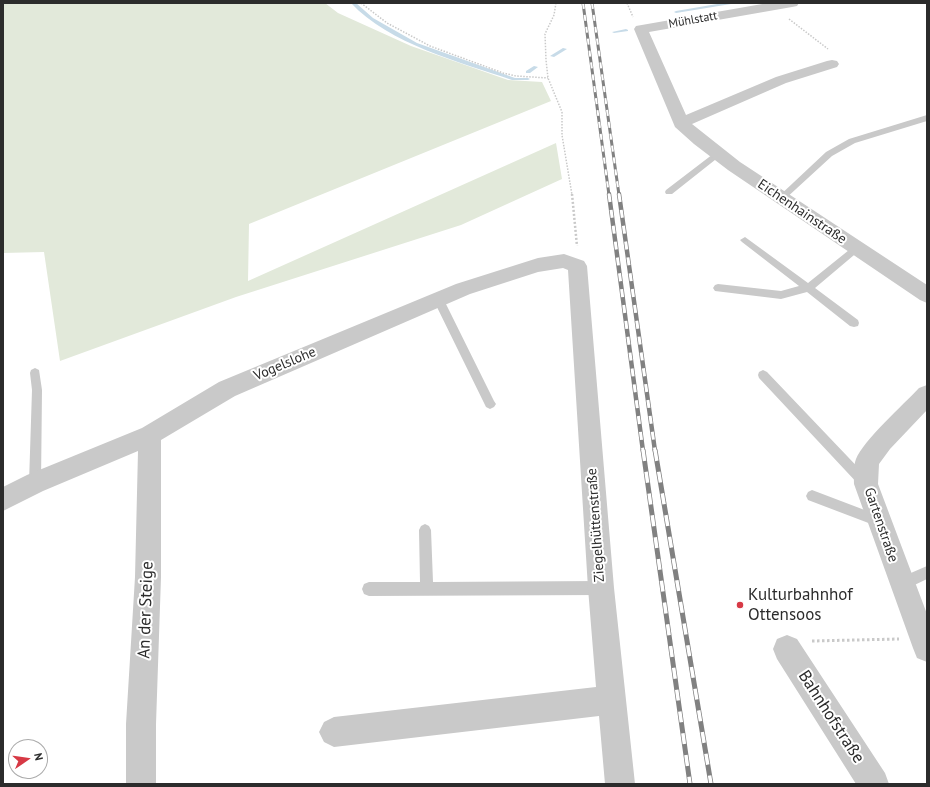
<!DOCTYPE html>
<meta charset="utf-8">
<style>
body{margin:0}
#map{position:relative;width:930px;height:787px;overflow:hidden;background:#fff;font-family:"PT Sans",sans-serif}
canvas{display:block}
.frame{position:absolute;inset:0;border:4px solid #2c2c2c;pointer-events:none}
.north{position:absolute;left:8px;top:739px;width:40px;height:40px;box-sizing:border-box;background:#fff;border:1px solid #ababab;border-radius:50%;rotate:77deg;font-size:11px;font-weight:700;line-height:16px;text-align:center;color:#2c2c2c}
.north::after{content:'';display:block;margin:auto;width:14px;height:18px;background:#d73945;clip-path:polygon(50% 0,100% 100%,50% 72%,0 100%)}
</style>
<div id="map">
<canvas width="930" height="787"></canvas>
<div class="frame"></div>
<div class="north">N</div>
</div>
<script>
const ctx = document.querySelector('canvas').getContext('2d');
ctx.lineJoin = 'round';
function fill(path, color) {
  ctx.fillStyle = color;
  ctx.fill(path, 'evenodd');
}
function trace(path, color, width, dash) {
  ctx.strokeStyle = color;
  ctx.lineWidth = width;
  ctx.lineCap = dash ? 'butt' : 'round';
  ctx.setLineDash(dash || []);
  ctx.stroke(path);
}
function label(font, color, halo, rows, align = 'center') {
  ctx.font = font + ' "PT Sans",sans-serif';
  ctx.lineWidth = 4;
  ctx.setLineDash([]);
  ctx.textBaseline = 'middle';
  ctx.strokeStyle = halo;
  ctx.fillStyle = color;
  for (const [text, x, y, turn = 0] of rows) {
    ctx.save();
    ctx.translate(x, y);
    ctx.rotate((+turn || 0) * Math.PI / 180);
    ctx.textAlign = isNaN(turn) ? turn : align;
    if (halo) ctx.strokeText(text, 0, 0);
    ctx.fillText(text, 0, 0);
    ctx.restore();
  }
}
fill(new Path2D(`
 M3,3H325L338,13L411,46L508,80L542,82L551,101L249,224L248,281L556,143L562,179L461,225L236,297L60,361L44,252L3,253Z`), '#e2e9da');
fill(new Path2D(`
 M351,3H356L373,18L417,43L515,78H528L530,79L528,80H512C460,62 389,44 351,3Z
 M723,3H733L731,4L676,13L674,12L676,11Z
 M626,29L628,30V31L614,33L612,32Z
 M563,48L567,49L554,57L550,56Z
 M534,66L538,67L530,73H526V71Z`), '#c7dbe8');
trace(new Path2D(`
 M361,3L387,23L430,46L503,73L516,76L548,78
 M556,3L554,15L545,34L546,60L548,78L562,112V135L572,195
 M627,3L633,17
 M789,19L828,49`), '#c9c9c9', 1.5, [1.5, 1.5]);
trace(new Path2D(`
 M572,194L577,246`), '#c9c9c9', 2.5, [2, 2]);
trace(new Path2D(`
 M812,641L899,639`), '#c9c9c9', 3, [2.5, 2.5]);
fill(new Path2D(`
 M927,115V121L855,143L832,156L784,200H778L777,198L826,152L849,139Z
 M717,151L720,152L721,154L720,156L672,194H666L665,192L666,190Z
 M745,237L808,283L854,246H860L862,248L860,250L815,288L858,320L859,323L858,326L854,327L850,326L807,292L781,299L715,291L713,288L715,285L718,284L781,291L799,286L742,242L740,240Z
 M438,295L442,296L494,401L496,404L494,407L490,409L486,407L433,299L434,296Z
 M35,368L39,370L42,390L41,483L39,487L35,489L31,487L29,483L32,390L30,373L31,370Z
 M763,370L767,372L868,478L870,482L868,486L864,488L860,486L759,378L758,375L759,372Z
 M812,490L883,517L885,521L883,525L879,527L808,500L806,496L808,492Z
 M425,524L429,526L431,530L433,582L601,581L606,583L608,588L606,593L601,595L369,596L364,594L362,589L364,584L369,582H420L419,530L421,526Z
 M927,566V579L902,591L897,589L895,584L897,579Z`), '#c9c9c9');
fill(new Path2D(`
 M768,3H799L797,6L792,7L649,32L686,115L776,77L827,61L832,60L837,61L839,64L837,67L786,83L692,124L740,162L927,285V303L920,300L728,170L694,144L675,127L634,29L636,26Z
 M564,254L584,261L587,266L614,588L635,784H605L599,716L334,747L324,742L319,732L324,722L334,717L596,687L588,588L568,270L563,268L538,272L470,294L235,396L161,440V577L156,724V784H126V724L135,577L138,451L43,491L3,511V487L27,475L142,428L219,382L456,284L538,258Z
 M927,385V410L890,449L879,464L878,484L927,614V662L917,658L913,648L854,484C854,476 853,467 856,459C863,441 904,404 919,388Z
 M787,635L797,639L885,773L889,784H856L777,659L773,649L777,639Z`), '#c9c9c9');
const railFar2 = new Path2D(`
 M583,3L609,195
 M592,3L619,195`);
const railFar1 = new Path2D(`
 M609,194L643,451
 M619,194L655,451`);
const rail = new Path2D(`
 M643,450L690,784
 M655,450L711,784`);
trace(railFar2, '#818181', 3);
trace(railFar1, '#818181', 4.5);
trace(rail, '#818181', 5);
trace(railFar2, '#fff', 2, [6]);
trace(railFar1, '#fff', 3, [8]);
trace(rail, '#fff', 3.5, [11]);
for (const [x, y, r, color] of [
 [740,605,4,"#d73945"]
]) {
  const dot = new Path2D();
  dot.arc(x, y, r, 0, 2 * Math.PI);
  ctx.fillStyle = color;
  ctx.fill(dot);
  trace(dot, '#fff', 1.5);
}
label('12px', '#2c2c2c', '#fff', [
 ["Mühlstatt",693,20,-10]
]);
label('14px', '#2c2c2c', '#fff', [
 ["Eichenhainstraße",802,212,34],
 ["Vogelslohe",285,364,-23],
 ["Ziegelhüttenstraße",596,525,-94],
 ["Gartenstraße",881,525,71]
]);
label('17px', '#2c2c2c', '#fff', [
 ["Kulturbahnhof",748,595],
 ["Ottensoos",748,615]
], 'left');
label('17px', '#2c2c2c', '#fff', [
 ["An der Steige",146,610,-88],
 ["Bahnhofstraße",831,717,57]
]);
</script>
